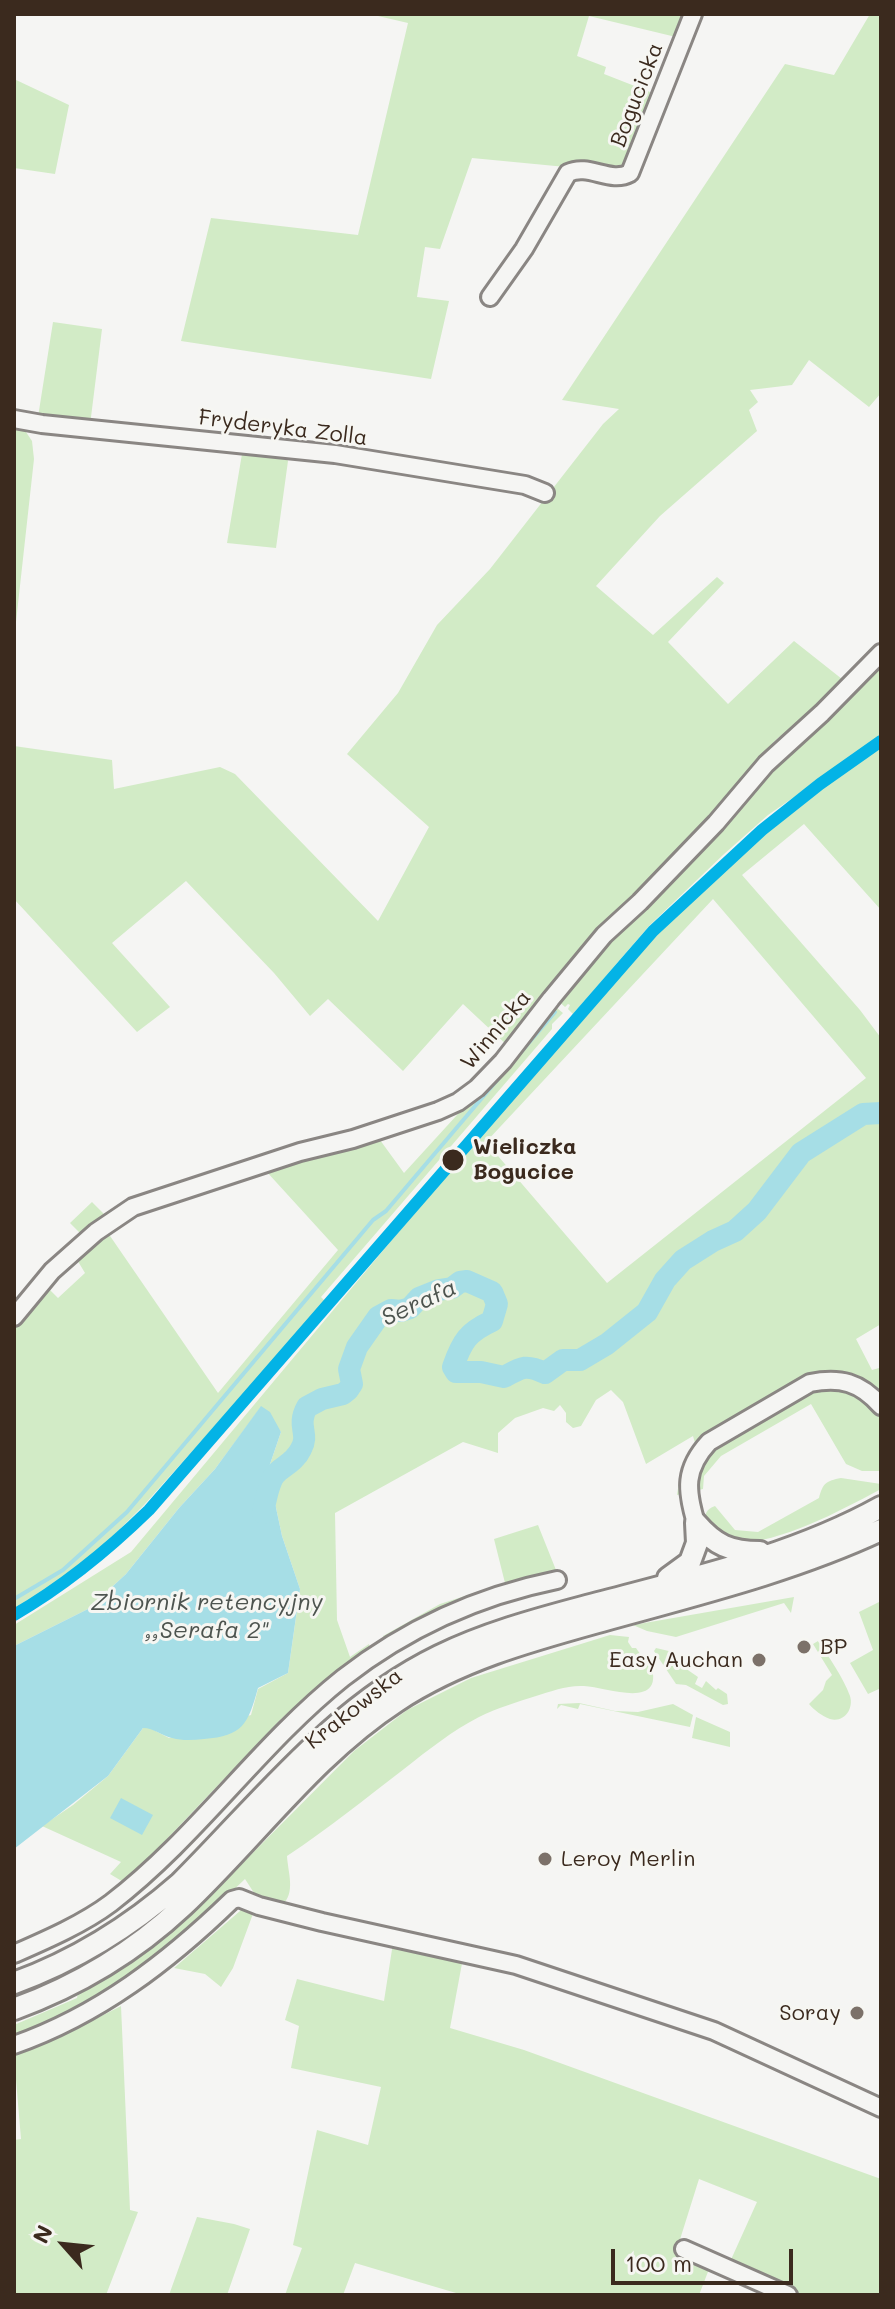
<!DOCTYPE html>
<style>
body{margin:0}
#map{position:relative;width:895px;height:2309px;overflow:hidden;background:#f5f5f3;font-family:Mali,sans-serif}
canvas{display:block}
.frame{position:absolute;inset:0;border:16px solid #3b2a1e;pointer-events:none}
.north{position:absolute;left:24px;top:2205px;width:80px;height:80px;-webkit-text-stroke:6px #f6f6f2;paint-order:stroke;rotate:297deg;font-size:22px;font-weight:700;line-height:32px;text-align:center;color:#3b2a1e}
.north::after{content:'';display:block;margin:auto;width:28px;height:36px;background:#3b2a1e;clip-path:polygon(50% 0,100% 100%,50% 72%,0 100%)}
.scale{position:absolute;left:611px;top:2249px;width:182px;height:36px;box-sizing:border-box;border:4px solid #3b2a1e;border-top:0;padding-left:10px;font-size:24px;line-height:28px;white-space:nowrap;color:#3b2a1e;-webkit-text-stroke:6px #f6f6f2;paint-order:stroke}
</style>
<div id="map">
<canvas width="895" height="2309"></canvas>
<div class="frame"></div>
<div class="north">N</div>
<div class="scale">100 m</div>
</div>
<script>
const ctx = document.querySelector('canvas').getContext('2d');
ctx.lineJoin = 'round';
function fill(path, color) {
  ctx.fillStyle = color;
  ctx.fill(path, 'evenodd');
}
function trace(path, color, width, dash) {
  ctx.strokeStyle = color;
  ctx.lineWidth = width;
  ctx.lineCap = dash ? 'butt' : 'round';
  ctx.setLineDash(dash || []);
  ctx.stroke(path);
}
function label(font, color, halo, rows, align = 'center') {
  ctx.font = font + ' Mali,sans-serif';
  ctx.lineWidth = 6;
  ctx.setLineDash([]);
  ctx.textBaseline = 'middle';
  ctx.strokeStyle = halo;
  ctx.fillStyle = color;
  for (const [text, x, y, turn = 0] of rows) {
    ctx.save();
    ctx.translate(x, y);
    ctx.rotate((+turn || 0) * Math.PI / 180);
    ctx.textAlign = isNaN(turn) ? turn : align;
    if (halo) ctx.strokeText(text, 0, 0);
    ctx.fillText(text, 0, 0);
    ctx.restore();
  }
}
fill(new Path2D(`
 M378,14H689L680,38L589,16L577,56L606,67L604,74L650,92L655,98L628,167L618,172L472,158L440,249L425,247L417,297L449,301L431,379L181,341L211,218L358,235L408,23L378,16Z
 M870,14H881V393L869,407L809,360L792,385L750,390L758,402L749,410L757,431L660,516L596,586L653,635L717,577L724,583L668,642L728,704L794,641L847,683L792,733C780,734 771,741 769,753L509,1047L463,1004L403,1071L328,999L310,1016L274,973L186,881L112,943L170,1007L137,1032L14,899V746L112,760L114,789L220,767L235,774L378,921L429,827L347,754L398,693L437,625L490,569L603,424L619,409L562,400L785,64L834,75Z
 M14,79L69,105L55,174L14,168Z
 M53,322L102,329L90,425L38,417Z
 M14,426L24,429L32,441L34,459L14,640Z
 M243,448L284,454L288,461L276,548L227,543Z
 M881,657V737L768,815L723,855L650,925L573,1014L568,1009L570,1005L568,1004L565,1007L556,999L769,767Z
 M881,744V910L804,824L742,875L860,1010L881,1038V1324L856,1339L872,1370L879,1368L881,1372V1471H862L846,1464L811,1404L721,1456L704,1476L703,1489L677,1495L681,1469L695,1443L693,1436L646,1464L623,1402L611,1390L596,1400L581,1426L573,1428L566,1422V1413L560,1405L554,1411L543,1408L515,1418L498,1433V1453L463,1442L335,1513L337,1620L350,1657L369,1644L371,1654L311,1694L282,1718L125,1883L110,1874L121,1862L42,1826L73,1805L108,1776L143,1728L148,1727L169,1738L251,1715L258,1689L288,1673L300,1589L282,1536L268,1470L281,1432L261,1407L215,1469L179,1508L126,1574L88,1609L14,1646V1625L131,1552L478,1137L621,970L675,914L739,855L810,795ZM713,899L866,1078L607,1283L486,1142Z
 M552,1004L563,1013L552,1024V1029L321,1297L326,1302L144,1505L99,1550L44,1592L14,1609V1323L45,1285L58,1298L85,1273L76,1258L108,1233L218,1393L338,1250L266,1171L380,1140L404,1173L499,1069Z
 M92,1202L106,1216L83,1236L70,1223Z
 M841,1478L881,1484V1489C834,1514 786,1540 732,1545L704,1523C705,1514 706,1509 715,1506L735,1530L758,1532L819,1498C823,1483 826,1481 841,1478Z
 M538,1525L558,1575L505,1583L446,1609L385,1641L383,1636L440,1604L505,1583L494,1539Z
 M794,1597L791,1613L784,1603L676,1637L647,1631L633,1625Z
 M881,1601V1688L868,1694L850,1663L873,1650L859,1612Z
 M610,1635L629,1637L628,1642L632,1648H636L645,1661L649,1659C670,1713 607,1687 584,1686C567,1685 552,1691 536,1696C517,1702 497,1708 479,1717C452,1731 428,1750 404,1769C366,1798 328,1829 287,1856C288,1873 296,1893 282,1905L258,1899L245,1879L169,1951L60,2020L14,2039V2025L77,1998L79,1988L121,1970L165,1938L195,1911L354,1751L407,1710L471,1678Z
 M818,1641C829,1657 843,1677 850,1696C854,1709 844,1723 830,1719C822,1716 814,1710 809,1704L823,1690L826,1681L832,1675L813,1644Z
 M656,1648L673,1652L682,1666L698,1677L695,1684L702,1688L706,1681L716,1690L718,1688L727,1694L728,1704L723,1705L686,1685L676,1684L654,1651Z
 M579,1703L615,1711L638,1712L673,1704L693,1715L690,1727L580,1704L578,1709L561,1705L557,1709L558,1704Z
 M696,1717L730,1732V1747L692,1738Z
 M243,1905L254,1911L233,1968L221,1987L205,1974L174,1968L240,1911Z
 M393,1943L463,1958L450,2028L524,2050L881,2179V2295H801L729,2264L757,2202L699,2179L677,2249L711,2264L699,2295H456V2293L355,2263L343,2295H285L302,2248L293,2245L317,2130L368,2145L381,2087L291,2068L299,2026L285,2020L297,1979L384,2001Z
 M121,2006L130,2210L138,2212L106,2295H14V2140L21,2139L14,2056L60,2037Z
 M197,2217L234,2224L250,2229L227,2295H169Z`), '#d2ebc6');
fill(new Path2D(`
 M261,1406L270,1412L281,1432L268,1470L282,1536L300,1589L288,1673L258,1688C248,1724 243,1736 204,1739C193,1740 183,1741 172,1738C162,1736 154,1728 143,1728L108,1776L14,1849V1646L88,1609L126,1574L179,1508L215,1469Z
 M121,1798L153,1815L142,1835L110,1818Z`), '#a6dee6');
trace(new Path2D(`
 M14,1599L63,1570L127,1512L373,1220L386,1211L555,1012`), '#a6dee6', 4);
trace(new Path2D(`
 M263,1513C265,1503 268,1485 274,1476C280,1467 294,1464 301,1449C310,1433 296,1427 307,1407L322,1399L343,1394L348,1390L352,1384L349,1369L357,1347L378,1317L391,1310L401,1311L410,1308L419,1298L439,1290L452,1288L460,1282L467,1281L492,1292L497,1304L492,1321C468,1332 462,1341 453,1367L456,1372H481L504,1377C522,1367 526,1364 545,1373L563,1360H580L607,1344L647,1312L665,1280L683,1260L713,1241L735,1231L757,1211L801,1153L863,1114L881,1113`), '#a6dee6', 22);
const minor = new Path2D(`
 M490,297L524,249L568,173C589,163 610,184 630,173L693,14
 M14,419L42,424L335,454L525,485L545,493
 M14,1317L52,1271L96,1232L133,1207L300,1152L353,1139L438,1111L458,1102L477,1088L503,1061L551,999L604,935L640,902L716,823L766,764L822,713L881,653
 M696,1523C686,1490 684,1469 709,1442L810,1383C840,1377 860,1382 881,1406
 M14,1954C46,1940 83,1924 111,1903C197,1837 259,1745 343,1678C407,1628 478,1596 557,1580
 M14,2045C99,2015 168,1962 232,1900L239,1898L259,1906L322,1922L516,1965L714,2031L881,2108
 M684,2249L788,2295`);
const major = new Path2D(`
 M696,1523C715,1545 730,1552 760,1552
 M668,1578L690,1562L697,1543L696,1523
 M14,1983C77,1960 130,1927 180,1883C261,1802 334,1707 439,1656C484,1634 534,1620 583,1607C683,1580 789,1558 881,1507
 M14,2009C77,1986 134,1952 183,1906C255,1838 314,1755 397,1701C461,1659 533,1640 605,1620C699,1594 793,1571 881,1530`);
trace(minor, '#8a8683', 22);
trace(major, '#8a8683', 26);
trace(minor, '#f5f5f3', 16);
trace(major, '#f5f5f3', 20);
trace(new Path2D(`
 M14,1615C64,1586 108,1550 149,1510L653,931L762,830L820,784L881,741`), '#03b3e6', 12);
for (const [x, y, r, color] of [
 [453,1160,12,"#3b2a1e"],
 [804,1647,8,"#7c7169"],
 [759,1660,8,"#7c7169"],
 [545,1859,8,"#7c7169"],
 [857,2013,8,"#7c7169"]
]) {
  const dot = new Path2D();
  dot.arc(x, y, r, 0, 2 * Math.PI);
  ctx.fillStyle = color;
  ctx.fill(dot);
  trace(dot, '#f6f6f2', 3);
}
label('22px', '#3b2a1e', '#f6f6f2', [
 ["Bogucicka",637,95,-69],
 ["Fryderyka Zolla",283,428,7],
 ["Winnicka",496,1030,-50],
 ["Krakowska",354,1709,-38]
]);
label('bold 22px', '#3b2a1e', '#f6f6f2', [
 ["Wieliczka",473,1147],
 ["Bogucice",473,1172]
], 'left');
label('22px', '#3b2a1e', '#f6f6f2', [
 ["BP",820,1647],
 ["Easy Auchan",743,1660,"right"],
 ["Leroy Merlin",561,1859],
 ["Soray",841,2013,"right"]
], 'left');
label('italic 24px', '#4d544f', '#f6f6f2', [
 ["Serafa",419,1303,-25],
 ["Zbiornik retencyjny",207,1603],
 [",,Serafa 2\"",207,1631]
]);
</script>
